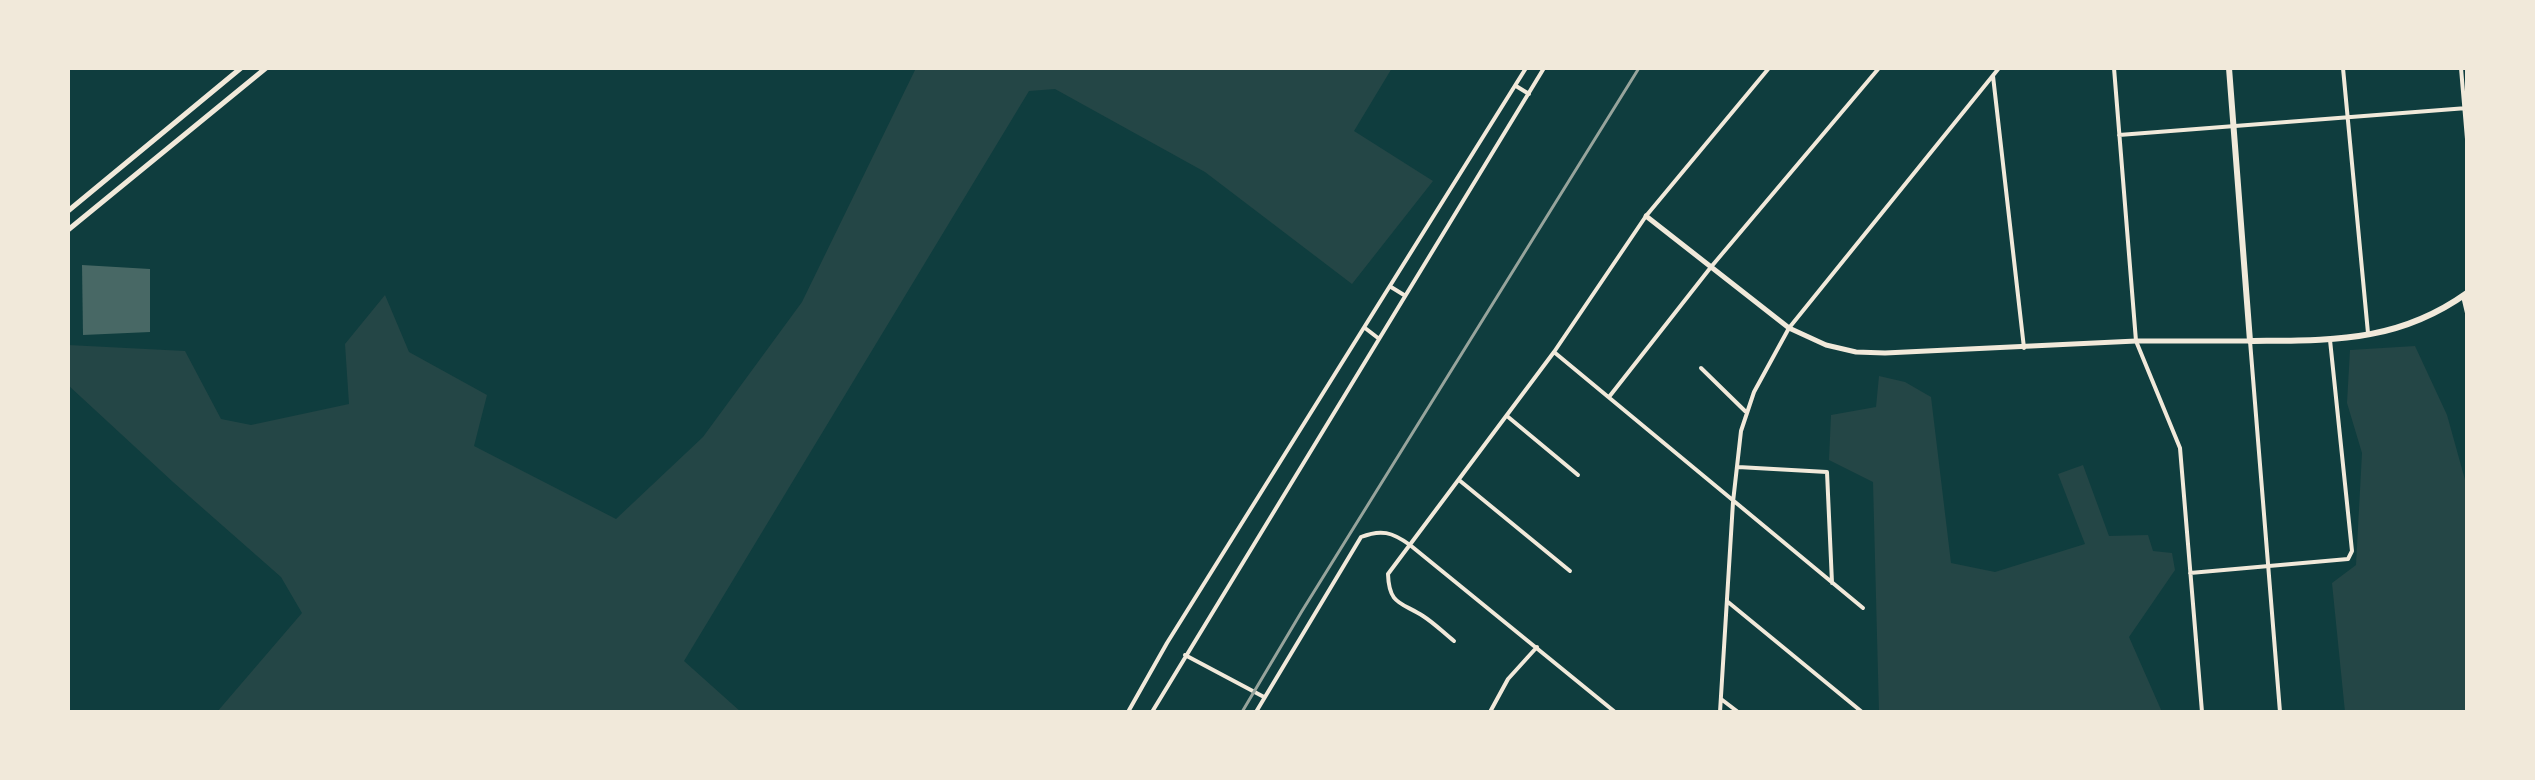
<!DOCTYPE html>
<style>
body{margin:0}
#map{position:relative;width:2535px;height:780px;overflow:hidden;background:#0f3d3e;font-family:"Fira Sans",sans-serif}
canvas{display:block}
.frame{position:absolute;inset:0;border:70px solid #f1e9da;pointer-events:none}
</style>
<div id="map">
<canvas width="2535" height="780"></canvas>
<div class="frame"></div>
</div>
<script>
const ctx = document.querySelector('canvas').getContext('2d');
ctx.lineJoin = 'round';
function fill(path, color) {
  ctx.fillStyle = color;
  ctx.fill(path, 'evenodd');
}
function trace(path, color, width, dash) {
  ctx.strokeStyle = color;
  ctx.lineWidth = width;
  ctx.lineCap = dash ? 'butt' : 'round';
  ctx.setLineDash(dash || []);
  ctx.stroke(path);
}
fill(new Path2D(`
 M916,68H1392L1354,131L1433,181L1352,284L1205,172L1055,89L1029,91L684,661L741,712H217L302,613L281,577L173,482L68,385V345L185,351L221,419L251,425L349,404L345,344L385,295L409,352L487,395L474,446L616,519L703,437L802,302Z
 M2415,346L2447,415L2467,487V712H2345L2332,583L2356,565L2362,453L2347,403L2350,350Z
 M1879,376L1905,382L1931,397L1951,563L1995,572L2085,544L2058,474L2083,465L2109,536L2148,535L2153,551L2172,553L2175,570L2129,637L2162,712H1879L1873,482L1829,460L1831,415L1876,407Z`), '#244646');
fill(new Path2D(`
 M82,265L150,269V332L83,335Z`), '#486865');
trace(new Path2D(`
 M2114,68L2136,341L2180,448L2202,712
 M2343,68L2368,333
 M2461,68L2467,139
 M1993,76L2024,348
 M1516,86L1529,94
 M2119,135L2467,108
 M1391,287L1404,295
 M2463,296L2467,313
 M1365,328L1378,338
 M2250,341L2280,712
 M1554,352L1863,608
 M1701,368L1745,411
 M1609,397L1711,267L1879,68
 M1507,416L1578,475
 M1738,467L1827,472L1832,583
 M1459,480L1570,571
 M2190,573L2348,559L2352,551L2330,340
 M1728,602L1862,712
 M1454,641C1444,633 1434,623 1423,616C1401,602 1389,605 1388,574L1554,352L1646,216L1769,68
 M1185,655L1264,697
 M1721,699L1738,712
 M1128,712L1167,643L1526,68
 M1152,712L1544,68
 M1256,712L1361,537C1381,529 1392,532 1410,545L1615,712
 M1490,712L1508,679L1537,647
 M1720,712L1733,502L1741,431L1754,392L1789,328L1999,68`), '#f1e9da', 4);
trace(new Path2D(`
 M68,211L241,68
 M1646,216L1789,328L1826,345L1856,352L1885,353L2136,341H2250
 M68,230L266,68`), '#f1e9da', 5);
trace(new Path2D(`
 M2229,68L2250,341C2332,340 2397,343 2467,293`), '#f1e9da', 6);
trace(new Path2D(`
 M1242,712L1302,611L1639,68`), '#97a49c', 3);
</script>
